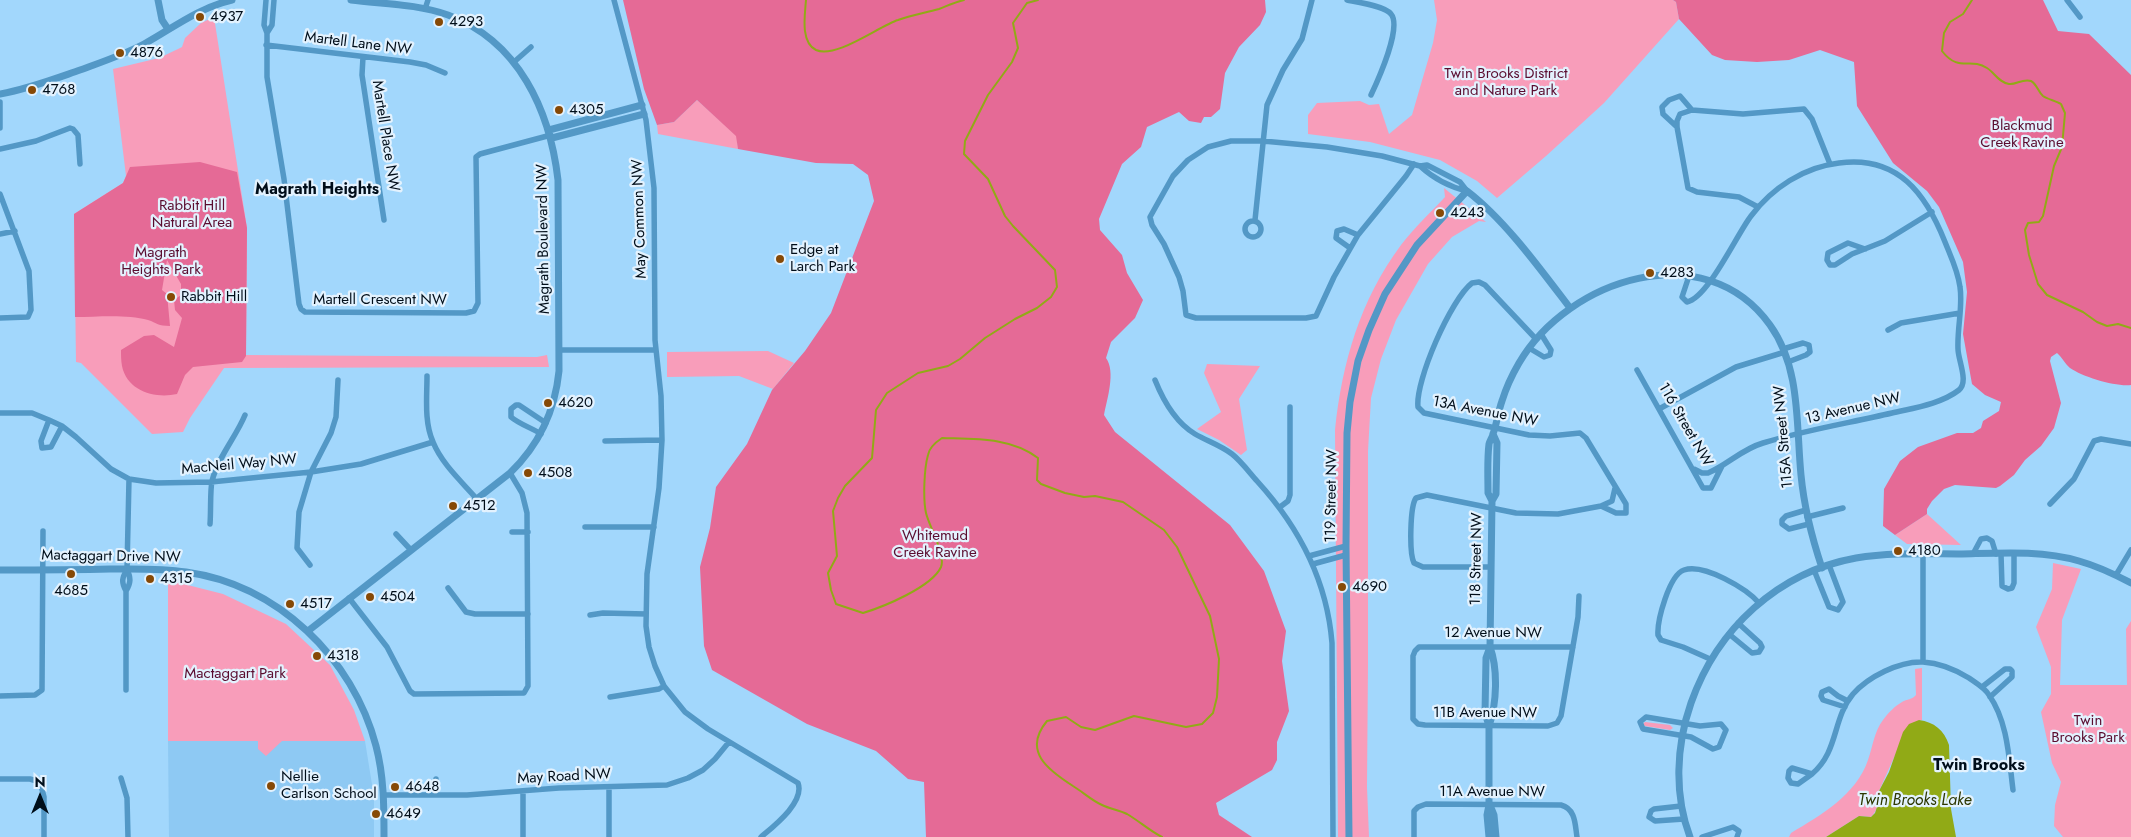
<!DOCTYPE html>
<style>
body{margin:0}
#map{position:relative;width:2131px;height:837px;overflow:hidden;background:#a2d7fc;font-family:Jost,sans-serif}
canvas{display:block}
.north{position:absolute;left:15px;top:772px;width:50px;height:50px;-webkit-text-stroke:4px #e3f2fe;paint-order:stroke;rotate:0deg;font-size:14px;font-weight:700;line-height:20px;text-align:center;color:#000e1a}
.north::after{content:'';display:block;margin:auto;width:18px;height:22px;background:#000e1a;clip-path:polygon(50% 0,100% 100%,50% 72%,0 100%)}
</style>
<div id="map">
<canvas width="2131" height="837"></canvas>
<div class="north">N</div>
</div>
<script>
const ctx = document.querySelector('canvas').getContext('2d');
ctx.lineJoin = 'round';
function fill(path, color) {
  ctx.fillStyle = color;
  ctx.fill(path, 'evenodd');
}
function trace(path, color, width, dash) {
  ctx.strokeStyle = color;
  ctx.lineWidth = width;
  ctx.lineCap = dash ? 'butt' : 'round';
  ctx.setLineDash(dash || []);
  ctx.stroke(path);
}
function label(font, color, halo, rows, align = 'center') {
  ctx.font = font + ' Jost,sans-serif';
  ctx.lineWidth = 4.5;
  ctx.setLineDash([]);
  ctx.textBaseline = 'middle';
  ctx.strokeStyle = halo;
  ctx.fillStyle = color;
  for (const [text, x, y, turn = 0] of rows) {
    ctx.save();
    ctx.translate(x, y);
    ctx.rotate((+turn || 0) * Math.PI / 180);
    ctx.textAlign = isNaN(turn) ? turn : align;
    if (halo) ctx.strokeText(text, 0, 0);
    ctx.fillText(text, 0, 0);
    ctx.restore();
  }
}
fill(new Path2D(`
 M168,741H365L374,797V837H169Z`), '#8ec9f3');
fill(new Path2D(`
 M1434,0H1673L1676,2L1679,19L1604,103L1546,156L1497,198L1477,181L1440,160L1370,142L1308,134V115L1317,103L1360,101L1369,105L1379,104L1389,134L1412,115L1433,43L1437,20Z
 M214,17L247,228L246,355L537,357L547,355L549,367L224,368L190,418L183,432L152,434L81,363L76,362L74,214L123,183L126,176L113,69L159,58L178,49L182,47L185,38L201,23Z
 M697,100L737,136L738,149L658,134L657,125L674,122Z
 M1444,188L1486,222L1479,221L1452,237L1428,264L1396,320L1381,359L1371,398L1368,451V663L1367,787L1369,837H1338L1335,430C1342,363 1360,300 1401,245C1414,228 1431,212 1445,197Z
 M768,351L794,363L773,389L739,376L667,377V352Z
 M1207,364L1260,366L1239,399L1247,450L1241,455L1219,440L1197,429L1221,412L1204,373Z
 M1927,514L1961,545L1907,544L1895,535Z
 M2053,563L2081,569L2062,620L2060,685H2127L2126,629L2131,621V837H2063L2054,826L2055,805L2061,782L2052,763L2041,712L2051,694V667L2036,627L2052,589Z
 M168,580L223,594L286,624L330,665L354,710L365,741H282L266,756L258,749V741H168Z
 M1922,668V720H1919L1896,753L1879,791C1880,800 1878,810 1871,817L1859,816L1826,837H1789L1791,833C1821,815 1856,795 1868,760C1873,746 1874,732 1883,720C1888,713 1895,706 1902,702C1907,699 1912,700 1916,695L1915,669Z
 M1645,722L1670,725L1673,728L1670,730L1645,726L1643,724Z`), '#f89dba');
fill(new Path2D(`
 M623,0H1265L1266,12L1260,25L1239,47L1225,73L1220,109L1211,117H1204L1201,123L1189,121L1179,112L1147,127L1141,147L1122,164L1099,219L1100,230L1122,255L1127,273L1143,300L1135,318L1111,342L1106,358C1116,372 1107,399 1104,415L1115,432L1230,525L1264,571L1286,631L1282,661L1289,711L1277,742V760L1272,770L1216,803L1219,815L1252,837H926L924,782L908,779L876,751L807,724L712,670L704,646L700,567L710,528L716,487L747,444L772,390L805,351L831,313L874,201L868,175L853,164L816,163L738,149L736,136L697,100L674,122L657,125L644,89Z
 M1673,0H2043L2058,31L2089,34L2131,75V385C2116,387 2083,377 2070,368C2065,364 2062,357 2057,353L2051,357L2050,361L2061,403L2054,428L2041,446L2025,460L2014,475L2000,486L1996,488L1955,485L1944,489L1932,501L1927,509V514L1895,535L1883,526L1884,489L1900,461L1918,447L1957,433H1973L1981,428L1983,421L1999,411L2001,402L1985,395L1972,384L1963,334L1967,292L1963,262L1939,207L1927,191L1893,163L1857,106L1854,62L1820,50L1789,60L1757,62L1725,60L1712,55L1679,19L1676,2Z
 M200,162L237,172L247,228L246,356L242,362L193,367L185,375L177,394C155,399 127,391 122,366C121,361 121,355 121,350L144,336L154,335L174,347L182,318L175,310L174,300L181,295V284L167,260L162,290L167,294L170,326C158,326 157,323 148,320C127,314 97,317 75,317L74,214L123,183L130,167Z`), '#e56a96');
fill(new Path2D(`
 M1919,720C1934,722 1944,730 1949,745L1951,809L1956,837H1826L1859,816L1871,817L1875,813L1880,798L1879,791L1889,772L1903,732L1909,724Z`), '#91aa16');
trace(new Path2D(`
 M806,0C805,14 800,42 816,50C836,59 879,26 898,20C911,15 925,13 939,9C947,6 955,2 964,0
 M1038,0L1027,3L1013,23L1018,48L1012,62L988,95L965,141L964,154L988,179L1005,216L1013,226L1055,270L1057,287L1051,297L1037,308L1015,319L985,338L960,359L948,366L918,373L887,393L876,410L872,458L845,486L838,498L833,511L837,556L828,573L831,590L836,604L863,613C883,607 932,587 941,567C946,555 929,526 926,513C923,499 924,469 928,455C929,448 936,442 942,438C974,439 1011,437 1038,458L1037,480L1041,484L1065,493L1084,497L1095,496L1123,502L1164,530L1177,547L1210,616L1219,659L1217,697L1213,713L1202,724L1186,727L1134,716L1095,730L1081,727L1066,717L1047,721C1022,751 1048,770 1073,786C1083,792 1091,800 1102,805C1110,809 1119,810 1127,814C1139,821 1150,831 1162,837
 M1972,0L1963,14L1950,22L1944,33L1942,51C1959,73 1970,57 1987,68C1995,73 1998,82 2009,84C2016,85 2023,78 2031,81C2037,84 2038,92 2043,96C2047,99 2056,101 2061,104L2065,113L2062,147L2054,166L2043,216L2039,222L2028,223L2025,230L2029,255L2038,284L2047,295L2083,312L2097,322L2107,326L2118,324L2131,328`), '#91aa16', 2);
trace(new Path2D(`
 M266,0L264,25L267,33V77L284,179L299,304L301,309L305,312L466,313L474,311L478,303L476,157L480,154L551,135
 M614,0L646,120L654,188L655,340L661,396L662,440L659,488L647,574L646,626L649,647L655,666L664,686L685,712L708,729L798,783C805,802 774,826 761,837
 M1347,0C1357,2 1385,6 1391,14C1402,27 1378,80 1371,95
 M2067,0L2080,17
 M425,9L428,0
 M267,33L272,25L274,0
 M266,45L410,62L426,65L445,73
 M363,57L362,75L384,220
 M514,62L531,47
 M0,102V128
 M1677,127L1663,114L1662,107L1669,100L1680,96L1692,110
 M0,149L36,141L70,128L73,129L78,135L80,164
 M1414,164L1406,176L1358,235L1334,277L1316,316L1306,318H1196L1186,315L1183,291L1179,277L1164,244L1152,225L1150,217L1173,176L1188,160L1208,147L1231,141H1263L1327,147L1382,156L1420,166L1427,165L1460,182L1467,191
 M1420,166C1433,178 1450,187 1467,191
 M0,194L29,271L31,310L28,317L0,318
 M1758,207L1739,197L1697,192L1688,188L1677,127V121L1680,114L1692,110L1743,114L1804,109L1812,119L1830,164
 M1255,220L1267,105L1283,70L1302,39L1312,0
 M1245 229a8 8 0 1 1 16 0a8 8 0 1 1-16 0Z
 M0,234L15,231
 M1350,248L1336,238L1337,231L1344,229L1358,235
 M1865,249L1848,243L1828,253L1827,260L1830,265H1835L1852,254L1885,241L1932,212
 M1689,276L1682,297L1687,302C1708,298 1737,234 1751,216C1772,188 1804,167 1839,163C1898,155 1926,194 1945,242C1951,257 1958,271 1960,287C1963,307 1957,328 1958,349C1958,360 1969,382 1959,390C1941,404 1913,408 1892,413C1849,423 1805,430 1763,443C1742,449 1727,465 1708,473H1702L1694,469
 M1888,330L1901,323L1960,313
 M1529,348L1544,357L1550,355L1551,350L1541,334
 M1783,349L1803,343L1809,345L1810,352L1806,355L1788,362
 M560,350H656
 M1637,370L1703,488H1711L1722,466
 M427,376C427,397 424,422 433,442C442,464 461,481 476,498
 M1155,380C1163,400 1175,422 1195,434C1207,441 1220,445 1232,454C1241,461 1249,472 1257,481C1299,527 1327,581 1332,643L1333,837
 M1659,409L1736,367L1785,352
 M0,413H32L49,420L62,426L76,437L111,469L129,479L156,483L211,482L311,472L361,464L433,442
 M49,420L41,441L42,448L51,447L62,426
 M541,434C532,428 519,424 511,417V409L516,405H519L546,423
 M605,441L662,440
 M2050,504L2074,479L2094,441L2101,439L2131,444
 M1601,506L1612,501L1615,488
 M1280,507L1288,501L1290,495V407
 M1806,510L1786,516L1782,520V524L1789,529L1809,524
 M1807,517L1843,508
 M210,524C211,512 210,490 212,481C218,457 236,437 245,415
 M585,527H654
 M512,532H528
 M396,534L410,549
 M1973,554L1981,539L1987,538L1992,541L1996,554
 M2001,554L2002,586L2008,589L2012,588L2014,583V554
 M1309,556L1346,546
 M1313,564L1346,555
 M310,565L297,548L299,512L311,472L331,433L336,417L338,380
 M1491,567H1423L1414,563C1409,553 1410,506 1416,498L1427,495L1516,513L1558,514L1601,506L1616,513H1626V504L1586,438L1580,433L1550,436L1529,435L1424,413L1418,407C1415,381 1451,299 1472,283L1479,282L1485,285L1536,339
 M1814,570L1829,607L1838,610L1843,602L1829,565
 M2116,575L2131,550
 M448,588L466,612L475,614H528
 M126,591C131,583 131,578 127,569L129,479
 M349,598L387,647L410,691L414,694L524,693L528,686L527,513L522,493L510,473
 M590,615L603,613L646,614
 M1729,634L1752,653L1759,652L1762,647L1760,643L1738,623
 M1573,647H1419L1415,651L1413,656V719L1418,724L1425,725L1548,726L1557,723L1561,716L1578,617L1579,596
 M1710,659L1683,647L1661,640L1658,635C1657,621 1669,575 1684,570C1704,563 1747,589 1759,603
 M1923,662V554
 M1982,687L2005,669H2010L2012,671V677L1990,697
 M126,690V591C121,582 122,578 127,569
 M0,696L35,695L42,690L43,531
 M610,697L659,689L664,686
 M1845,707L1823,700L1821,696L1822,692L1829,689L1838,696L1848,701
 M1646,717L1700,726L1721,724L1726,730L1719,747L1713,749L1691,737L1643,729L1640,722Z
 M1812,774L1798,784L1791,783L1788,778L1789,771L1792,768L1812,774C1839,751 1832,719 1853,694C1868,677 1899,661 1923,662C1939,663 1956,670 1969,678C1976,683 1985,688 1989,695C2008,722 2009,759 2013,790
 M121,778L127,798L128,837
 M0,779H30L40,782L44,797V837
 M436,779V795
 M609,787V837
 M384,795H467L559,788L667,785L688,778L703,770L715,759L729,742
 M1681,806L1654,809L1651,811L1649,817L1655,821L1684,819
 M523,837V791
 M1414,837V811L1418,807L1426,804L1561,805C1576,809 1575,825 1577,837
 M1702,837L1733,827L1739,831L1737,837`), '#5398c6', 5.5);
trace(new Path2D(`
 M158,0L162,20L168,29
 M0,94C28,89 54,79 80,70C102,62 123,55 144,44C173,28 198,8 232,0
 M549,130L642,105
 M552,138L644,114
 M1492,501L1496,494L1497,443L1493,434
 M0,570C37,570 73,570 110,569C135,569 161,568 186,572C278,585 353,658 376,746C384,776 384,806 384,837
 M308,631L510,473C539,445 555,411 559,371L558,180C550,111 519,41 448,15C418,4 383,4 351,0
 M1489,726C1497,703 1498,669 1490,647
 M1490,805L1494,815L1496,837
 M1349,837L1346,546L1347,433L1350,402L1358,361L1369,330L1385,294L1417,245L1467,191C1505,220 1541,270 1570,308
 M1489,837L1487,815L1489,805V726L1485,713L1486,658L1490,647L1492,501L1488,493C1488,477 1487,460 1489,444C1490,440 1492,438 1493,434C1497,423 1498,412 1502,401C1506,388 1512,375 1519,363C1568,279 1705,234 1770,325C1801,368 1796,425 1801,475C1804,507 1812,538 1822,568
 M1690,837C1674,795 1676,746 1691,703C1717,629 1778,572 1856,558C1891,552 1927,554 1962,554C2000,553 2042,550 2079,561C2097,566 2114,574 2131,583`), '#5398c6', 7);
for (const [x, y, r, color] of [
 [200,17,5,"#864906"],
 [439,22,5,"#864906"],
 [120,53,5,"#864906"],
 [32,90,5,"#864906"],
 [559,110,5,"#864906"],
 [1440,213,5,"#864906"],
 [780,259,5,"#864906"],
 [1650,273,5,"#864906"],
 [171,297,5,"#864906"],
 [548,403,5,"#864906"],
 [528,473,5,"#864906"],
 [453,506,5,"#864906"],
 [1898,551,5,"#864906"],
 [71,574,5,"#864906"],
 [150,579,5,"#864906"],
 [1342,587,5,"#864906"],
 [370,597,5,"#864906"],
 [290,604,5,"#864906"],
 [317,656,5,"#864906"],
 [271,786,5,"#864906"],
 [395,787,5,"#864906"],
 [376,814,5,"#864906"]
]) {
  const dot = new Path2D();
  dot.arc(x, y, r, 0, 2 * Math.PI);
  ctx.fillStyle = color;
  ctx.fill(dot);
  trace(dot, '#e3f2fe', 2);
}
label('15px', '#000e1a', '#e3f2fe', [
 ["4937",210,17],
 ["4293",449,22],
 ["4876",130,53],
 ["4768",42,90],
 ["4305",569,110],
 ["4243",1450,213],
 ["Edge at",790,250],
 ["Larch Park",790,267],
 ["4283",1660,273],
 ["Rabbit Hill",181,297],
 ["4620",558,403],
 ["4508",538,473],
 ["4512",463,506],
 ["4180",1908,551],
 ["4315",160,579],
 ["4690",1352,587],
 ["4685",71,591,"center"],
 ["4504",380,597],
 ["4517",300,604],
 ["4318",327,656],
 ["Nellie",281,777],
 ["Carlson School",281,794],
 ["4648",405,787],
 ["4649",386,814]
], 'left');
label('15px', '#000e1a', '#e3f2fe', [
 ["Martell Lane NW",358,44,7],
 ["Martell Place NW",385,136,81],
 ["May Common NW",640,219,-92],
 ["Magrath Boulevard NW",544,239,-91],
 ["Martell Crescent NW",380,300],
 ["13 Avenue NW",1853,409,-13],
 ["13A Avenue NW",1485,412,11],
 ["116 Street NW",1685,425,60],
 ["115A Street NW",1784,437,-95],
 ["MacNeil Way NW",239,465,-5],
 ["119 Street NW",1332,496,-89],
 ["Mactaggart Drive NW",111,557,1],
 ["118 Street NW",1477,559,-89],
 ["12 Avenue NW",1493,633],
 ["11B Avenue NW",1485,713],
 ["May Road NW",564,777,-3],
 ["11A Avenue NW",1492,792]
]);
label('15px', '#5a0c2f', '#e3f2fe', [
 ["Twin Brooks District",1506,74],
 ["and Nature Park",1506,91],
 ["Blackmud",2022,126],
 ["Creek Ravine",2022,143],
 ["Rabbit Hill",192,206],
 ["Natural Area",192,223],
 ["Magrath",161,253],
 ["Heights Park",161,270],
 ["Whitemud",935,536],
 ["Creek Ravine",935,553],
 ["Mactaggart Park",235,674],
 ["Twin",2088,721],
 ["Brooks Park",2088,738]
]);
label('bold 16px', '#000e1a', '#e3f2fe', [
 ["Magrath Heights",317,190],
 ["Twin Brooks",1979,766]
]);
label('italic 16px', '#2d3700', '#e3f2fe', [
 ["Twin Brooks Lake",1915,801]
]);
</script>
